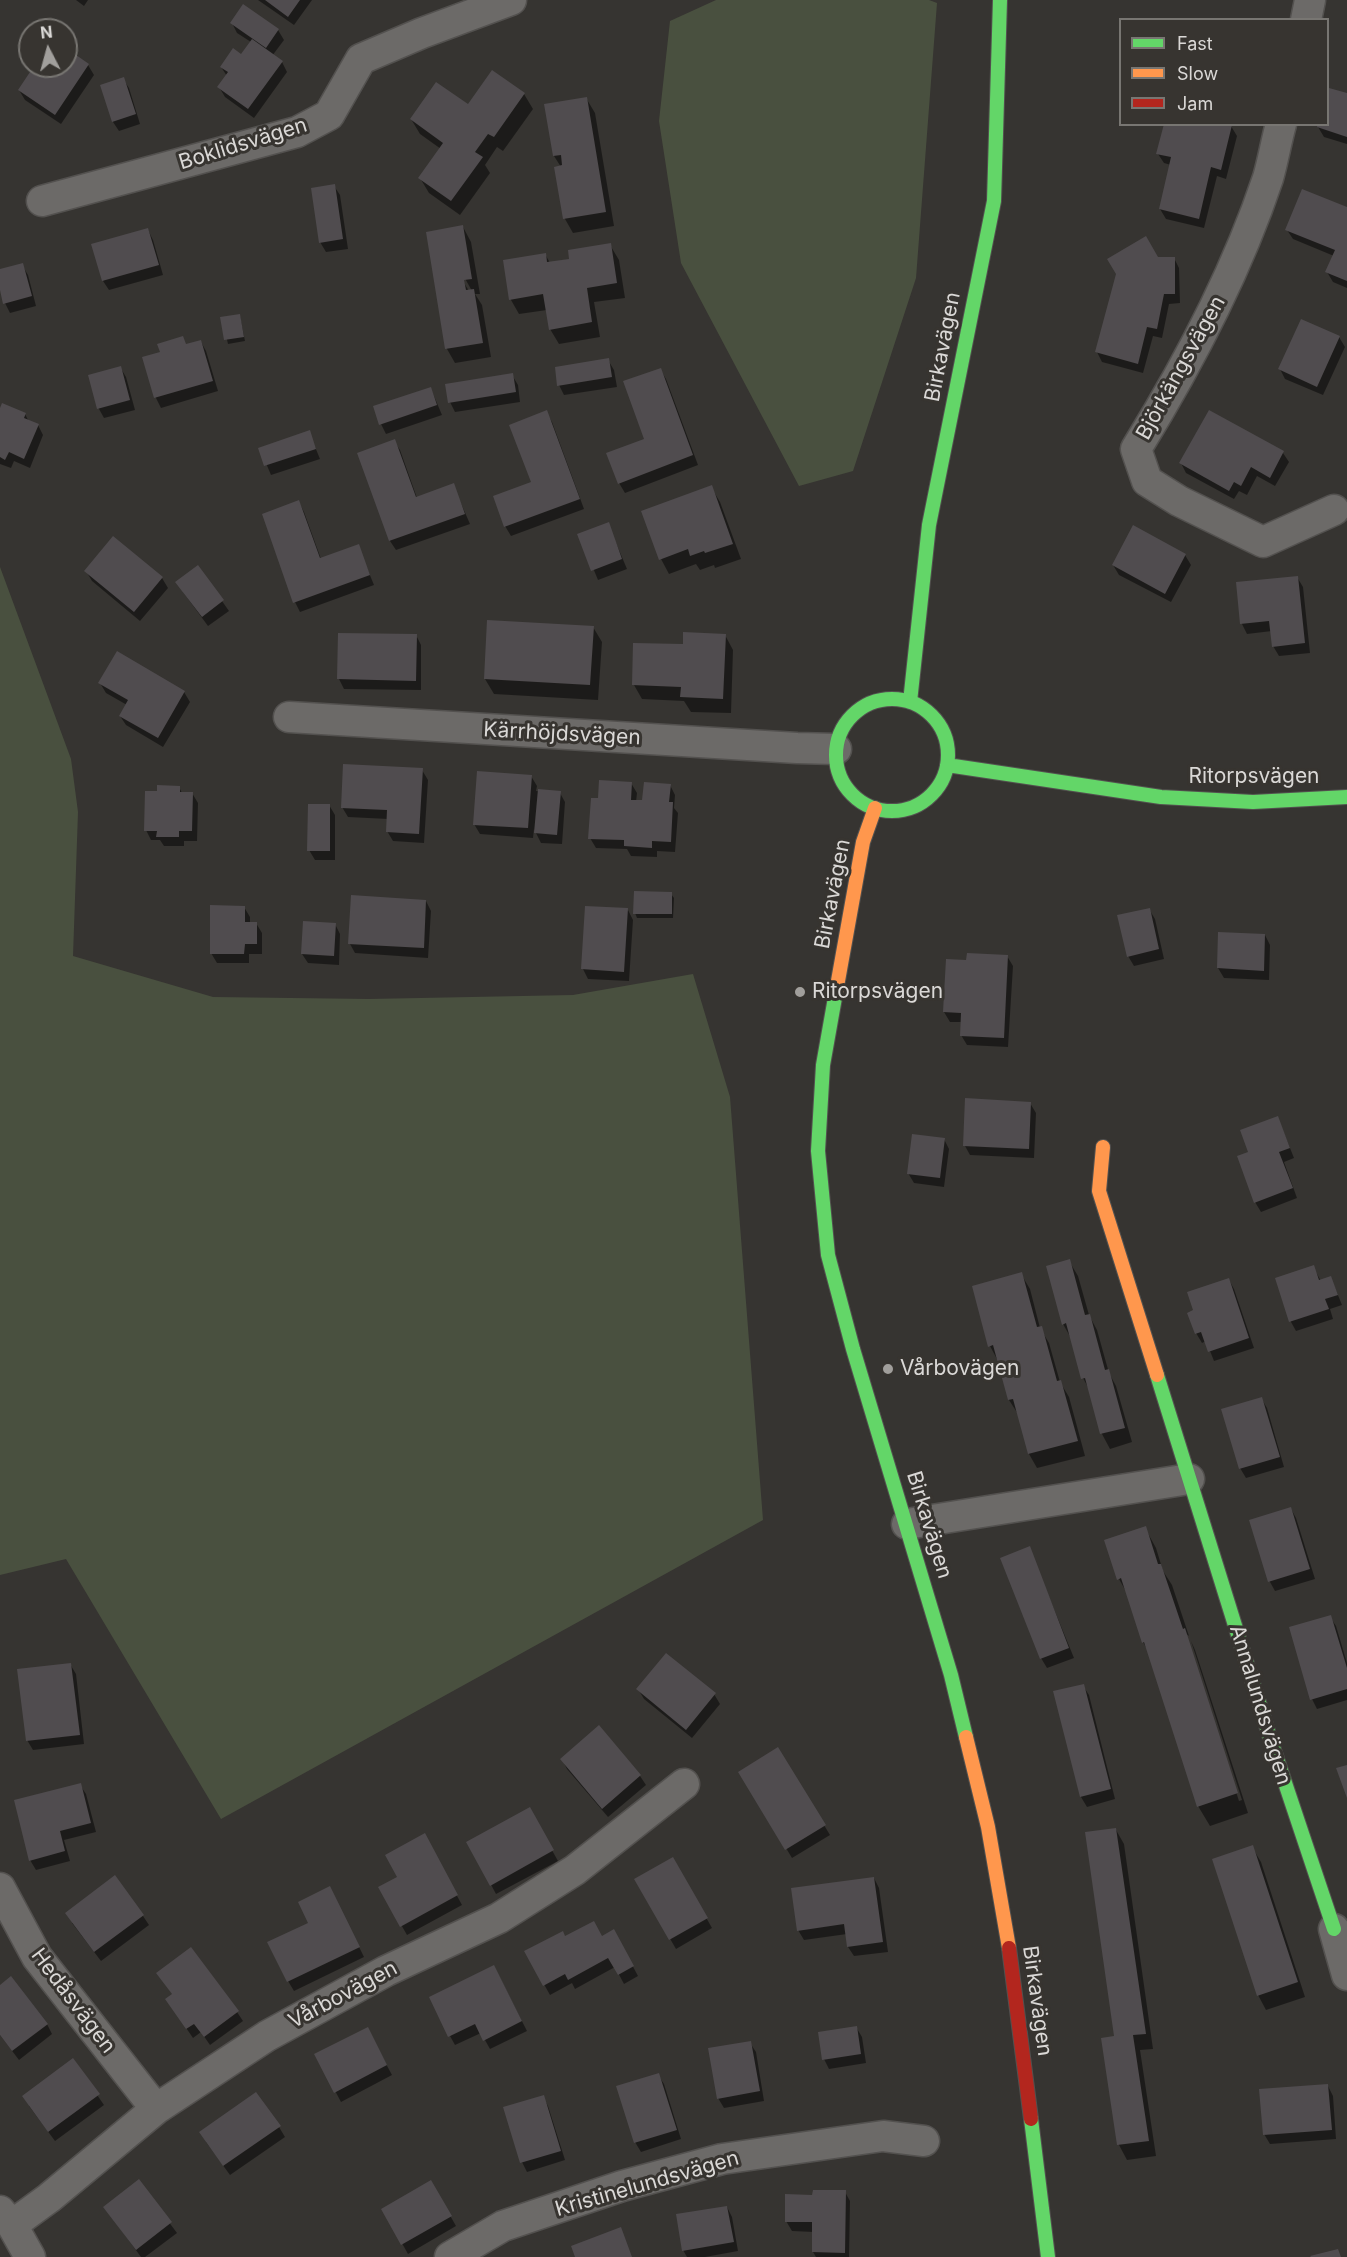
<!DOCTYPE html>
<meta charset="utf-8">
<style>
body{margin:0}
#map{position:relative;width:1347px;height:2257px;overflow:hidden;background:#363431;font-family:Inter,sans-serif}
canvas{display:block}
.legend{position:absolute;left:1119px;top:18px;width:210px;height:108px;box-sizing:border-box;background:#373430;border:2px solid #787672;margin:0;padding:8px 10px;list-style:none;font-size:18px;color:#dad8d6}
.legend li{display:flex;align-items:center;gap:12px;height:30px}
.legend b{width:30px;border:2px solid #787672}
.north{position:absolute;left:18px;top:18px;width:60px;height:60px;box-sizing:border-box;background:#373430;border:2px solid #787672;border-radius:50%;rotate:354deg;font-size:16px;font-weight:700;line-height:24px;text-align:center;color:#dad8d6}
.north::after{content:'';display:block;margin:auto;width:21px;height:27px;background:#a19f9c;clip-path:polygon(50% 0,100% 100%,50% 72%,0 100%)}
</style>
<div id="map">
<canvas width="1347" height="2257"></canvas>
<ul class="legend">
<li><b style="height:8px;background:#63d668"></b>Fast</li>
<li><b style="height:8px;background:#ff974d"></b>Slow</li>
<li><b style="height:8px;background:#b3261e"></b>Jam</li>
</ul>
<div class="north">N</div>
</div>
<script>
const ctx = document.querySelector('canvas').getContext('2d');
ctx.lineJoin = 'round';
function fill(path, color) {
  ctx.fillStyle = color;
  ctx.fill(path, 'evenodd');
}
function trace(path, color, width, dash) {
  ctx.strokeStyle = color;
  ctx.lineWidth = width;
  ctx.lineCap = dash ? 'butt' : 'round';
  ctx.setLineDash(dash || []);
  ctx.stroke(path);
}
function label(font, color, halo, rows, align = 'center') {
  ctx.font = font + ' Inter,sans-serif';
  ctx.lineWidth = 6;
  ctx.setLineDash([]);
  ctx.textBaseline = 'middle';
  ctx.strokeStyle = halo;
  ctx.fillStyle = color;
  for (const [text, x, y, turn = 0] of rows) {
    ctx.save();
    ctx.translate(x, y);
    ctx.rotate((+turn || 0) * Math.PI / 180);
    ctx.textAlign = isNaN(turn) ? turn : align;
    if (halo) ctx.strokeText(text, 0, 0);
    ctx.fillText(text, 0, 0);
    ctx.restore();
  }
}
fill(new Path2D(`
 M716,0H929L937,3L916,278L853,471L799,486L681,263L659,121L670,21Z
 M0,567L71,759L78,812L73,956L213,997L369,999L573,995L693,974L730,1097L763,1520L221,1819L66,1559L0,1575Z`), '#49503f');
fill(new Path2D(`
 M76,0H88L84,6Z
 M258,0H312L294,25Z
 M232,23L278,30L284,40L272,56L282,62L287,72L254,118L225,97L219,87L227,76L221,67L242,56L251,42L237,33Z
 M66,50L88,65L94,75L61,124L25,100L19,90L36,66H66Z
 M493,72L524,94L533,109L503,151L497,147L485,165L490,173L460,215L429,193L420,178L441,149L420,134L411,119L468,106Z
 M123,79L129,88L140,124L119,131L113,122L102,86Z
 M1330,90L1347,95V144L1324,137L1318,127L1328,124V98Z
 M586,98L595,113L614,226L573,233L565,219L561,167L554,156Z
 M1165,124H1224L1231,126L1237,136L1226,179L1217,176L1204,228L1166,219L1160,209L1171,165L1164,163L1158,154Z
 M334,186L340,195L348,249L326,252L320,242Z
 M1347,209V288L1333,282L1327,272L1334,256L1293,239L1287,230Z
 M463,227L471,242L480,294H475L482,305L491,357L455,363L447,349ZM462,273L472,291H469L459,275Z
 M148,230L153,240L163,275L109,290L103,281Z
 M610,245L619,260L625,298L594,302L600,337L559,344L550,329L547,310L519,314L511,300L505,261L545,254L550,263L571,260Z
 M1174,258L1179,268L1180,303L1169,304L1162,338L1153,336L1143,373L1102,362L1097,352L1157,259Z
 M22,265L28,275L36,306L10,313L5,303L0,285V270Z
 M240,316L245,341L228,344L222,318Z
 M1339,337L1345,347L1323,395L1285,379L1280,369Z
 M201,342L206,351L218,391L161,408L156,398L144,358Z
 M608,360L614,370L617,387L564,395L559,385Z
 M120,367L126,377L135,410L104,418L99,409L89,376Z
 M660,369L666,379L698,465L625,493L619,483L646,440Z
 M512,375L518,385L520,402L455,412L450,402Z
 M431,389L442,415L386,434L381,424Z
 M0,410L25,414L29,422L38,425L43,435L30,468L14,461L11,468L0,464Z
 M546,412L552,422L584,509L511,536L505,526L533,483Z
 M1210,412L1283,453L1289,462L1275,486L1257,476L1247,495L1239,491L1234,499L1186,473L1181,463Z
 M309,432L320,459L271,475L260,449Z
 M394,441L400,450L417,498L453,485L470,524L396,550L390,541L359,454Z
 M711,487L720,502L741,559L715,568L714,565L700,570L696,564L669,574L661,559Z
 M299,502L304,512L321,559L358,546L374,585L300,612L295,602Z
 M608,524L627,569L598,580L579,534Z
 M1185,555L1191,565L1171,602L1119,575L1113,565Z
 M198,567L229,611L208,626L183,592Z
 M86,571L162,578L168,588L140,621L92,581Z
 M1297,577L1303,587L1310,653L1279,656L1273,646L1272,631L1247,634L1242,624L1238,584Z
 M593,627L602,642L598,700L494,694L485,679Z
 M416,635L421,645V690L344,689L339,679Z
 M725,635L733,650L731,713L691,712L684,701L642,699L634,685L684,646Z
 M100,683L184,692L190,702L163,747L126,725L120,716L127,705L106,693Z
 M422,770L428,780L424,843L393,841L387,831L388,819L348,817L342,807Z
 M531,776L537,786L536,791L560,793L565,802L562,844L541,843L534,829L533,838L480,834L474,824Z
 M631,783L637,793L636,802H644L670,785L675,795L674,808L678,813L675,852L657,851V857L631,856L627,849L596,848L590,838L599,800Z
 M179,787L182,793H192L198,803L197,841H184V846H164L160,840H151L146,830L158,793Z
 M329,805L335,815V860H315L309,850Z
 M671,894L674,898L673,918H637L635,913Z
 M426,901L431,911L428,958L355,953L350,944Z
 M244,907L250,917V923H256L262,933V954H249V963H217L211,953Z
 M1149,909L1155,919L1164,959L1134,966L1128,956Z
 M628,910L633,920L629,981L588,979L583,969Z
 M335,924L340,934L339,965L308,963L302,954Z
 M1220,934L1265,935L1270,945L1269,980L1224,978L1218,968Z
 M1007,956L1013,966L1008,1047L967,1045L961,1035L962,1022H950L944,1012L968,962Z
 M1030,1103L1036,1113L1034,1158L970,1155L965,1146Z
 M1278,1118L1294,1158L1284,1162L1297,1198L1261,1212L1255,1202L1250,1153Z
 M944,1139L949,1149L944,1187L914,1183L908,1173Z
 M1069,1261L1078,1276L1089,1315L1097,1330L1109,1373L1116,1386L1132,1442L1110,1449L1102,1434L1090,1391L1083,1378L1072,1340L1063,1324Z
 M1313,1267L1321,1281L1331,1278L1342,1305L1330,1309L1333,1319L1296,1331L1291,1322L1277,1279Z
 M1021,1274L1030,1289L1040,1328L1049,1343L1060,1382L1069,1397L1085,1456L1037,1468L1029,1454L1018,1414L1009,1400L998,1361L990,1346Z
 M1229,1280L1234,1289L1254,1348L1214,1361L1206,1341L1202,1343L1196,1333Z
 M1261,1398L1267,1408L1284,1467L1246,1478L1240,1468Z
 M1291,1509L1296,1518L1315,1579L1275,1591L1270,1582L1251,1521Z
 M1145,1528L1156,1548L1163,1571L1172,1585L1189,1636L1184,1632L1239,1801L1242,1800L1191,1641L1195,1650L1248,1813L1210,1826L1198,1806L1148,1651L1143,1642L1128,1595L1119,1579Z
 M1029,1548L1074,1658L1047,1668L1041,1658Z
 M1330,1617L1336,1626L1347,1663V1700L1317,1709L1312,1699Z
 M70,1664L76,1674L84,1744L33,1750L27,1740Z
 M1083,1686L1089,1695L1115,1799L1087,1807L1081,1797L1055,1693Z
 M638,1689L714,1694L720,1704L692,1738L644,1699Z
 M599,1727L640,1776L646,1785L608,1817L567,1769L562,1759Z
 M778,1749L830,1835L792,1858L740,1772Z
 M80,1785L86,1794L96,1832L64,1840L70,1861L36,1870L30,1860Z
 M529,1809L558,1861L496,1894L468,1842Z
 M1116,1830L1124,1844L1153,2049L1140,2050L1156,2156L1127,2160L1119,2145Z
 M424,1835L462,1905L407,1935L380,1888L399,1878Z
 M1252,1847L1261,1862L1305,1997L1266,2010L1258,1995Z
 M673,1859L712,1928L676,1949L636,1880Z
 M874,1878L879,1888L888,1952L854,1956L848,1947L847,1934L804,1940L798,1930Z
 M335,1898L364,1957L294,1991L288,1981L310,1923Z
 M143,1916L149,1925L101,1961L72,1923Z
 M614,1931L638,1976L624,1984L615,1967L575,1989L572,1983L550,1995L526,1952L565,1938H602Z
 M158,1973L237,2012L243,2021L210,2045L201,2032L193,2038L167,2000L173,1995Z
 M499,1976L527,2031L490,2049L481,2033L455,2045L450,2036Z
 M0,1987L47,2024L52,2034L19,2060L0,2035Z
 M856,2027L862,2037L866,2063L829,2069L824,2059Z
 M372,2038L392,2075L341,2102L316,2055Z
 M750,2043L756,2052L764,2101L724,2108L718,2098Z
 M73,2060L104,2105L55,2141L29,2106Z
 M658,2075L664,2084L681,2139L641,2152L635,2142Z
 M1328,2086L1333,2096L1336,2139L1270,2144L1264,2134Z
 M543,2097L548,2106L565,2160L527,2172L522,2162Z
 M279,2127L285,2137L230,2175L206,2142Z
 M139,2182L177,2233L145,2257H141L105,2208Z
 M431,2182L456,2226L408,2254L383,2209Z
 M845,2192L850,2201L849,2257H816L813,2252L814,2232L792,2231L786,2221L814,2196Z
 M727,2207L732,2217L738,2251L705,2257H687L683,2250Z`), '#0007');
fill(new Path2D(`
 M265,0H300L288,17Z
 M243,4L279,29L266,48L230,23Z
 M252,39L283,61L248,109L217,87L228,72L220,67L233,48L241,54Z
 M66,48L89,64L55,115L18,90L34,66H66Z
 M492,70L525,93L494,137L488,134L475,152L483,157L451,201L418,178L443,143L410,119L436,82L468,104Z
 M124,77L136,114L112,122L100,85Z
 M1329,88L1347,93V137L1317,127L1318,124H1328Z
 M587,97L606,212L563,219L554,167L562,165L561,155L553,156L544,104Z
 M1164,124L1232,125L1221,170L1211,167L1199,219L1159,209L1171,157L1156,154Z
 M335,184L343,239L319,243L311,188Z
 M1302,189L1347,207V281L1325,272L1335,250L1285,230Z
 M463,225L472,279L464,280L466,290L474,289L483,343L445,349L426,232Z
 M148,228L159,265L102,281L91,244Z
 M1146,236L1158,257H1175V294H1164L1157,329L1147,327L1138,364L1095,352L1116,274L1107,259Z
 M611,243L617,283L587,288L592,322L549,330L543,294L509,300L503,260L546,253L547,262L569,259L568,250Z
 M23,263L32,296L3,304L0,290V269Z
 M240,314L244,337L224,340L220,317Z
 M1301,319L1340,336L1317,387L1278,369Z
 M183,336L186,344L201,340L213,381L154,398L142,357L160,352L157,344Z
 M609,358L612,377L557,386L555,367Z
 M121,366L130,400L97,409L88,375Z
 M661,368L693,455L618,484L606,453L644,439L623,381Z
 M513,373L516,392L448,403L445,384Z
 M431,387L437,405L379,425L373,406Z
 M2,403L26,413L24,418L39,424L24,459L9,452L5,460L0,457V408Z
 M547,410L580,499L504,527L493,496L531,482L509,425Z
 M1209,410L1284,451L1270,478L1251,467L1241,486L1234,482L1229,491L1179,463Z
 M310,430L316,449L264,466L258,448Z
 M395,439L416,497L454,483L465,514L389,541L357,453Z
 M712,485L733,544L705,553L704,551L690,556L688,549L659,560L641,511Z
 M299,500L320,558L359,544L370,575L293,603L262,514Z
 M609,522L622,559L591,571L577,534Z
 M1133,525L1186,554L1165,594L1112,565Z
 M113,536L163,577L134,612L84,571Z
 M198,565L224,600L202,617L175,582Z
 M1298,576L1305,643L1272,647L1269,621L1240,624L1236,582Z
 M487,620L594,626L590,685L484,679Z
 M683,632L726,634L723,699L680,697L681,687L632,685L633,643L683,644Z
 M338,633L417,634L416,681L337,679Z
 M117,651L185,691L158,738L119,716L128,700L98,683Z
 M343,764L423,768L419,834L386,832L387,810L341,808Z
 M477,771L532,775L528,828L473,825Z
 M599,780L632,782L631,800H642L644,782L671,784L669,802H673L671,842L652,841V848L624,846V840L588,839L591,798H598Z
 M157,785L180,786V792H193L192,831H179V837H156L157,831H144L145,791H157Z
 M538,789L561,791L557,835L534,833Z
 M308,804H330V851H307Z
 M634,891L672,892V914H633Z
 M351,895L426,900L424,948L348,944Z
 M210,905L245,906V922H257V944H245L244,954H210Z
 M585,906L628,908L624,972L581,969Z
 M1150,908L1159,949L1127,957L1117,915Z
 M303,921L336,923L334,956L301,954Z
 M1218,932L1265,934L1264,971L1217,968Z
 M967,953L1008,955L1004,1038L960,1036L961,1013L943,1012L946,959L966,960Z
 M965,1098L1031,1102L1029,1149L963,1146Z
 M1278,1116L1290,1148L1279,1152L1293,1188L1254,1203L1237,1156L1248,1152L1240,1130Z
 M912,1134L945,1138L940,1178L907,1174Z
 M1070,1259L1085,1315L1090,1314L1105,1370L1109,1369L1125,1428L1100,1434L1085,1378L1081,1379L1066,1323L1062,1325L1046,1266Z
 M1314,1265L1319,1280L1331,1276L1338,1295L1325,1299L1329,1309L1289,1322L1275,1278Z
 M1022,1272L1037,1327L1042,1326L1057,1381L1061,1380L1078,1441L1028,1454L1013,1399L1008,1400L993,1345L988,1347L972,1286Z
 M1229,1278L1249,1338L1208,1352L1201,1332L1195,1334L1187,1313L1193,1310L1187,1292Z
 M1262,1397L1280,1457L1239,1469L1221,1409Z
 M1291,1507L1310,1569L1268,1582L1249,1520Z
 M1146,1526L1158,1564H1161L1183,1629L1185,1628L1238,1793L1197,1807L1144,1642L1142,1643L1121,1578L1117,1580L1104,1540Z
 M1030,1546L1069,1648L1040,1659L1000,1558Z
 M1331,1615L1347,1668V1689L1310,1700L1289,1627Z
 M666,1653L716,1693L686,1730L636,1689Z
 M71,1663L80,1735L26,1741L17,1669Z
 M1084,1684L1111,1789L1080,1797L1053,1691Z
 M599,1725L641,1775L602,1809L560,1759Z
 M778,1747L826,1825L785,1850L738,1772Z
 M1347,1765V1798L1336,1768Z
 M81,1783L91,1823L60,1831L65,1851L29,1861L14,1800Z
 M530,1807L554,1850L490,1886L466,1842Z
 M1116,1828L1146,2034L1133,2035L1149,2141L1117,2145L1101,2038L1114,2036L1085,1832Z
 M425,1833L458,1895L400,1927L378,1887L397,1877L385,1855Z
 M1253,1845L1298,1982L1257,1996L1212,1859Z
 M673,1857L708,1918L669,1940L634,1879Z
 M115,1875L144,1915L94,1952L65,1913Z
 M874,1877L883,1942L847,1947L844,1924L797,1931L791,1888Z
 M330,1886L360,1947L287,1982L267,1942L308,1923L298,1902Z
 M594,1921L602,1936L614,1929L634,1966L618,1975L608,1958L568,1980L565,1974L543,1986L524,1951L563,1931L565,1936Z
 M191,1947L239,2011L204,2037L194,2024L186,2029L165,1999L172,1994L156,1973Z
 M494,1965L522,2021L483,2041L475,2024L448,2037L429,1997Z
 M11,1976L48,2024L12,2051L0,2035V1985Z
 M857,2026L861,2054L822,2060L818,2032Z
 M368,2027L387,2065L334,2093L314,2054Z
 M751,2041L760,2091L717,2099L708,2048Z
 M73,2058L100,2094L48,2132L22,2096Z
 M659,2073L677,2130L634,2143L616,2086Z
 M1328,2084L1332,2130L1263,2135L1259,2089Z
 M256,2092L281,2126L223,2166L199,2132Z
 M544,2095L561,2151L520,2163L503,2107Z
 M139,2179L172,2222L136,2250L103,2207Z
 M431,2180L452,2216L401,2245L381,2209Z
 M813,2190H846L845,2253L812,2252V2222H785V2194L812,2195Z
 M727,2206L734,2242L682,2251L676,2214Z
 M621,2227L632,2257H575L571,2246Z
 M1338,2249L1341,2257H1311L1310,2256Z`), '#504c4f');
const street = new Path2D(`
 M1306,20L1310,0
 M1281,124C1276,142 1273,161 1268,178C1236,274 1189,363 1136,449L1147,481L1179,501L1263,542L1334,510
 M42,201L297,132L329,115L361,59L422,33L511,0
 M289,717L797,748L836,749
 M907,1524L1189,1479
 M0,1888L37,1957L156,2109
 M1334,1929L1347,1975
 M0,2211L12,2225L30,2257
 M12,2225L49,2198L156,2109L267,2036L386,1971L499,1918L575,1870L684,1784
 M450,2257L503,2226L622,2186L722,2159L883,2136L924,2141`);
const fast = new Path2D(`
 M836 755a56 56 0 1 1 112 0a56 56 0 1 1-112 0Z
 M910,702L929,525L994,201L1000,0
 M947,765L1161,797L1253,802L1347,797
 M836,992L823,1065L818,1151L828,1255L853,1349L951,1675L966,1737
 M1157,1375L1271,1741L1334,1929
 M1031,2119L1048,2257`);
const slow = new Path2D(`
 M836,992L863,842L875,808
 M1103,1147L1099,1191L1157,1375
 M966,1737L988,1827L1009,1948`);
const jam = new Path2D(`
 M1009,1948L1031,2119`);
trace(street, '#53514f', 33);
trace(fast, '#53514f', 16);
trace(slow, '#53514f', 16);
trace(jam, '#53514f', 16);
trace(street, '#6c6a68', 30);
trace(fast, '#63d668', 14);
trace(slow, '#ff974d', 14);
trace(jam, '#b3261e', 14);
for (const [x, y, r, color] of [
 [800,992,6,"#a19f9c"],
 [888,1369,6,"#a19f9c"]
]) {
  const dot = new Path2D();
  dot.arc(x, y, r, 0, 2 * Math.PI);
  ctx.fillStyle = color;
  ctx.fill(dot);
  trace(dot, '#373430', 2);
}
label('21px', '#dad8d6', '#373430', [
 ["Boklidsvägen",243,144,-17],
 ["Birkavägen",943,347,-79],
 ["Björkängsvägen",1181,368,-61],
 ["Kärrhöjdsvägen",562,734,3],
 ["Ritorpsvägen",1254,777],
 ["Birkavägen",833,894,-79],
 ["Birkavägen",929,1525,73],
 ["Annalundsvägen",1260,1705,73],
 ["Vårbovägen",343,1995,-28],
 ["Hedåsvägen",73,2001,53],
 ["Birkavägen",1037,2001,82],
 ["Kristinelundsvägen",647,2184,-16]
]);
label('21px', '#dad8d6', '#373430', [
 ["Ritorpsvägen",812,992],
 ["Vårbovägen",900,1369]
], 'left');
</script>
